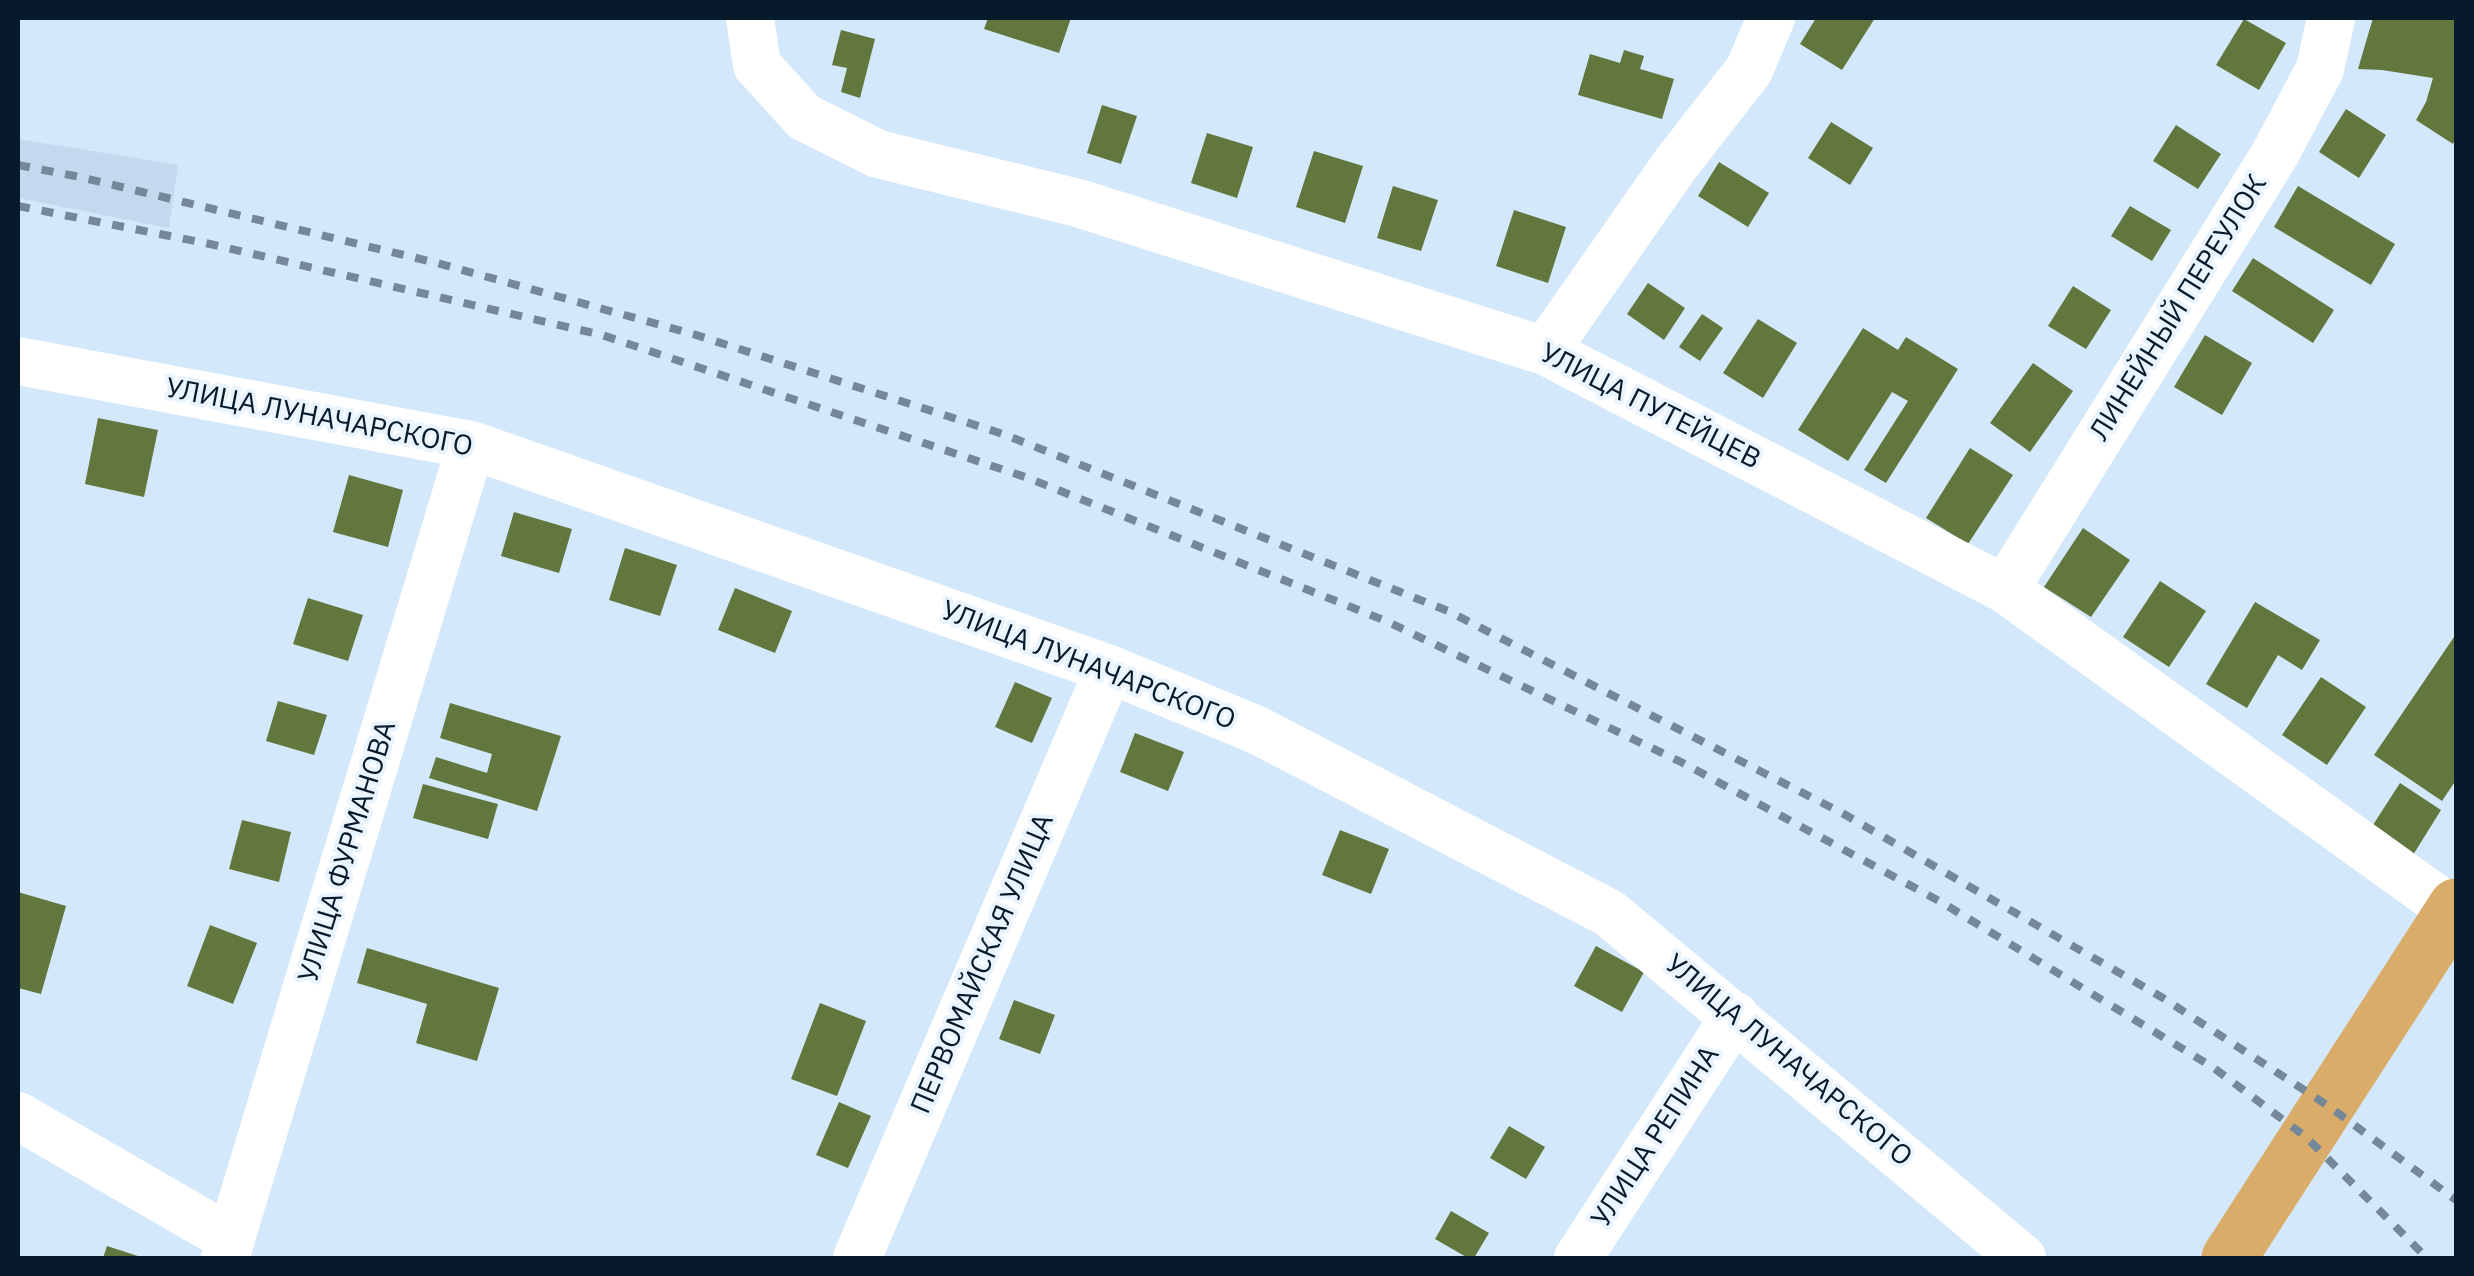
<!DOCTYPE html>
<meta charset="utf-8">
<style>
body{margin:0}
#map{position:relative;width:2474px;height:1276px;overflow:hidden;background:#d4e8fb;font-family:"IBM Plex Sans",sans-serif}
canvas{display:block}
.frame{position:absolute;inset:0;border:20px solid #061a2b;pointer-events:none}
</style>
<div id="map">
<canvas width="2474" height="1276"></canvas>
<div class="frame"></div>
</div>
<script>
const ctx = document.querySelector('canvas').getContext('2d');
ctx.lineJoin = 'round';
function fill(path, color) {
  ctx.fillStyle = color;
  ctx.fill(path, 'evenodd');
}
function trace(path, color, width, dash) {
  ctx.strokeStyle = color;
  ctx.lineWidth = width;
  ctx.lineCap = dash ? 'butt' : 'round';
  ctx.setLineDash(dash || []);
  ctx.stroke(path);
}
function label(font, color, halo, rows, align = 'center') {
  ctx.font = font + ' "IBM Plex Sans",sans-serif';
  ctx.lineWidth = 8;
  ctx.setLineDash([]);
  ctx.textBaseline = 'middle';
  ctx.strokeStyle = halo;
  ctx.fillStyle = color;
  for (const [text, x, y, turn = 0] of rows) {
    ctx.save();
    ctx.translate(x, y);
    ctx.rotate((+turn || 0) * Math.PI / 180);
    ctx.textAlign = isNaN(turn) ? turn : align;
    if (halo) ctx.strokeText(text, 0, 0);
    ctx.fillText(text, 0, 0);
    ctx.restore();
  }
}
fill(new Path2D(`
 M18,139L178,165L169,228L18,198Z`), '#c2d9ee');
fill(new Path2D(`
 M988,18H1071L1059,53L984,29Z
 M1816,18H1875L1842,70L1800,44Z
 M2373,18H2456V136L2453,144L2416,120L2426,102L2433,78L2382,70L2358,69Z
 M2244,19L2286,43L2259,90L2216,65Z
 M841,30L875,39L860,98L841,92L847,68L832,65Z
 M1624,50L1644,56L1640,69L1674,79L1662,119L1578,95L1590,54L1620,63Z
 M1102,105L1137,116L1121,164L1087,153Z
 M2346,109L2386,135L2359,178L2319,152Z
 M1831,122L1873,148L1850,185L1808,158Z
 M2176,125L2221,154L2198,189L2153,161Z
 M1207,133L1253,147L1237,198L1191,183Z
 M1314,151L1363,166L1345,223L1296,207Z
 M1719,162L1769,193L1748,227L1698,196Z
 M1393,186L1438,200L1421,251L1377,238Z
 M2298,186L2395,244L2371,285L2274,227Z
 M2130,206L2171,230L2152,261L2111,236Z
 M1514,210L1566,227L1548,283L1496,266Z
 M2253,258L2334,310L2313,343L2232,291Z
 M1648,283L1685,308L1664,340L1627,314Z
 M2073,286L2111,310L2086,349L2048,326Z
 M1702,314L1723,328L1700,361L1679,347Z
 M1758,319L1797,343L1763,398L1723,373Z
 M1863,328L1898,350L1906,337L1958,369L1886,483L1864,470L1908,401L1892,392L1848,461L1798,430Z
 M2205,335L2252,363L2222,415L2174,387Z
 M2033,363L2073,391L2030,452L1990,423Z
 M98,418L158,430L144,497L85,484Z
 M1970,448L2013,475L1968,544L1926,518Z
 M349,475L403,490L388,547L333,532Z
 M514,512L572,529L559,573L501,556Z
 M2083,528L2130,560L2091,617L2044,587Z
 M625,548L677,565L660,616L609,600Z
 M2160,581L2206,611L2169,667L2123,637Z
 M735,588L792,611L775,653L718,630Z
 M308,598L363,615L348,661L293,644Z
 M2255,602L2320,640L2302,670L2278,655L2247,708L2206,684Z
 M2456,634V780L2442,801L2374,755Z
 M2321,677L2366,707L2327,765L2282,735Z
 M1015,682L1052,698L1032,743L995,727Z
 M278,701L327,715L314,755L266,741Z
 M450,703L561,736L537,811L429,778L436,757L487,773L492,754L440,738Z
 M1135,733L1184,752L1168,791L1120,772Z
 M2400,783L2441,810L2413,855L2371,828Z
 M423,784L498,804L488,839L413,818Z
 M242,820L291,832L279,882L229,869Z
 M1340,830L1389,849L1371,894L1322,875Z
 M18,892L66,906L41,994L18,988Z
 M210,925L257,943L233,1004L187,986Z
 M1596,946L1644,972L1622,1012L1574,986Z
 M367,948L499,988L477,1061L416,1043L427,1004L357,983Z
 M1014,1000L1055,1015L1040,1054L999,1039Z
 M820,1003L866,1021L837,1096L791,1079Z
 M839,1102L871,1116L848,1168L816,1155Z
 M1509,1126L1545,1147L1526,1179L1490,1158Z
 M1451,1211L1489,1233L1474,1258H1468L1435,1239Z
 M107,1246L144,1258H103Z`), '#61773e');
trace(new Path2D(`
 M750,18L757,65L804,117L878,154L1078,203L1545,351L2005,589L2456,913
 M1545,351L1675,165L1749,70L1771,18
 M18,361L471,445L1109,669L1257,730L1609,913L2022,1258
 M2005,589L2275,154L2320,69L2331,18
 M18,1116L231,1239
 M225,1258L471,445
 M857,1258L1109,669
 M1578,1258L1735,1016`), '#fff', 48);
trace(new Path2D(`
 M2229,1258L2456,906`), '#d9ac6a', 55);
trace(new Path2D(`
 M18,165L80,177L437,263L693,334L1003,434L1448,611L1842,813L2163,998L2327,1105L2456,1200
 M18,206L210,244L602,335L1028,478L1386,621L1681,762L1941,902L2214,1068L2306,1137L2427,1258`), '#74889a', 8, [12, 12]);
label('28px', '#061a2b', '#eaf4fe', [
 ["ЛИНЕЙНЫЙ ПЕРЕУЛОК",2179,308,-58],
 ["УЛИЦА ПУТЕЙЦЕВ",1650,407,27],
 ["УЛИЦА ЛУНАЧАРСКОГО",319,418,11],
 ["УЛИЦА ЛУНАЧАРСКОГО",1088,666,21],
 ["УЛИЦА ФУРМАНОВА",348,852,-73],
 ["ПЕРВОМАЙСКАЯ УЛИЦА",983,964,-67],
 ["УЛИЦА ЛУНАЧАРСКОГО",1788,1061,40],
 ["УЛИЦА РЕПИНА",1656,1137,-57]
]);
</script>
